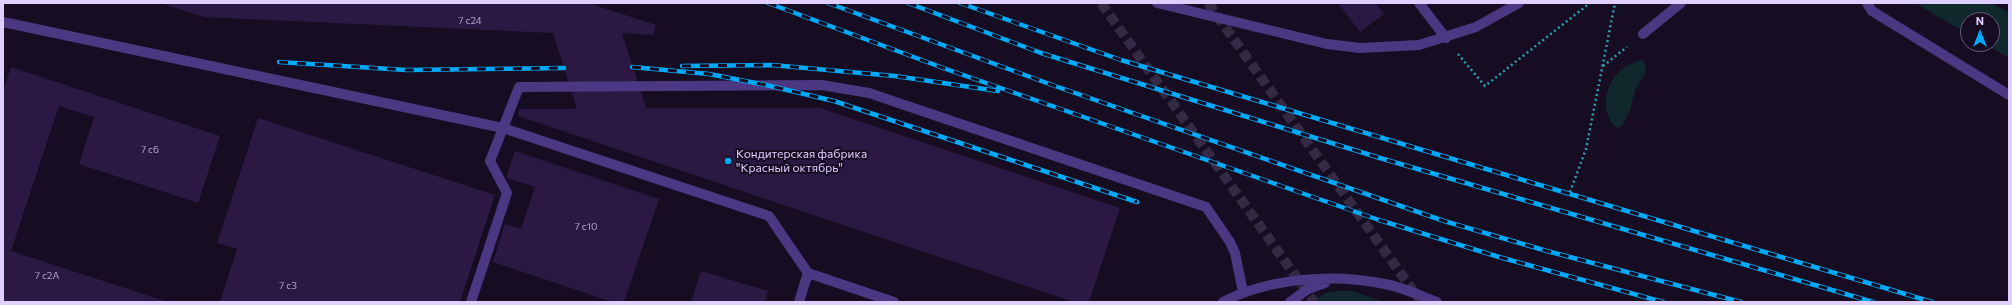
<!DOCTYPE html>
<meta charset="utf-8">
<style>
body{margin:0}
#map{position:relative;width:2012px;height:305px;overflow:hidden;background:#160d22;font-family:Commissioner,sans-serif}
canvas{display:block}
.frame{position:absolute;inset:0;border:4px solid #dfcfff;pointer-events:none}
.north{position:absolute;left:1960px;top:12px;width:40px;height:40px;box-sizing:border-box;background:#160d22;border:1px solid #665b7a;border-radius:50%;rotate:0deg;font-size:11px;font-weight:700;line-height:16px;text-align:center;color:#dfcfff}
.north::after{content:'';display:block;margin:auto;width:14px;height:18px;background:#00aafa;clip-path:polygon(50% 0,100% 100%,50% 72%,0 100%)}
</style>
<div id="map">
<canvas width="2012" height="305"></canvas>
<div class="frame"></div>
<div class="north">N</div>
</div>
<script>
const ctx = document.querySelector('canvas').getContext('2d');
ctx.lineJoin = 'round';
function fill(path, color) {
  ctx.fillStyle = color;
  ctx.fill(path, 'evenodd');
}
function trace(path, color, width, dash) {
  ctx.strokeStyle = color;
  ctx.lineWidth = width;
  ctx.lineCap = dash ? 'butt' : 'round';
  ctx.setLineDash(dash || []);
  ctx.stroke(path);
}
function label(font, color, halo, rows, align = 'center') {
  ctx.font = font + ' Commissioner,sans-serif';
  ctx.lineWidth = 4;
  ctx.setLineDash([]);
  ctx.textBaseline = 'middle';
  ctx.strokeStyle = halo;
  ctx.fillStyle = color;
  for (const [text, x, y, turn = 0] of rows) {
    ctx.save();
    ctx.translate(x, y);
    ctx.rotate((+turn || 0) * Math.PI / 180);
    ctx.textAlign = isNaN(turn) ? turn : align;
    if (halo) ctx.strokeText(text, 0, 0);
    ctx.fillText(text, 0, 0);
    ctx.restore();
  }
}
fill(new Path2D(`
 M1915,3H1992L2009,13V58L1985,44H1992V20H1968V34Z
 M1641,60L1644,62L1646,68L1645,74L1635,90L1630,111L1622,126L1617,128C1600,114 1604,86 1619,72C1624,66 1634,63 1641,60Z
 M1339,291H1352L1384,302H1309L1328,292Z`), '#10272c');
fill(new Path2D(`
 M161,3H588L656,25L653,35L622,33L646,108H820L1120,208L1089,302H1074L518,116L519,109H577L553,33L204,17Z
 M1338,3H1375L1384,14L1360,32Z
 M11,67L220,136L198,203L79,164L94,117L59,106L11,251L168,302H3V91Z
 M258,118L495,195L460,302H220L237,249L217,243Z
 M515,151L659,199L624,302H613L493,262L505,224L521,229L535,187L506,178Z
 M701,271L768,291L765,302H691Z`), '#2b1943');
trace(new Path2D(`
 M1101,3L1314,302
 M1208,3L1421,302`), '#342a43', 10, [10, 5]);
trace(new Path2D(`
 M1458,54L1485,86L1590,3
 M1603,66L1627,47
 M1570,192L1586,149L1615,3`), '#2d9fb4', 2.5, [2, 3]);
trace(new Path2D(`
 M1867,3L1872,11L2009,95
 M3,22L503,128L519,87L822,85L869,93L1206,207L1230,242L1235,253L1243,292
 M1643,34L1681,3
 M471,302L507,193L490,161L503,128L769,216L808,273L894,302
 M799,302L808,273`), '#4b3882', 10);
trace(new Path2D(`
 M1157,3L1327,44L1360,48L1419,45L1476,27L1519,3
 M1419,3L1446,38
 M1223,302C1269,278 1334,273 1385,284C1403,287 1420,296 1437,302
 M1290,302L1308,289L1325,283`), '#4b3882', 10);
const rail = new Path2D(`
 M768,3L946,69L1379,220L1499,257L1663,302
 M828,3L1055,86L1444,221L1547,251L1741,302
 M908,3L1041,53L1380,158L1873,302
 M960,3L1121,60L1932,302
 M279,62L406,70L564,68
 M682,66L772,65L895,76L998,91
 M632,67L709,74L766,85L834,101L1137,202`);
trace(rail, '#00aafa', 4.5);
trace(rail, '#160d22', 3, [9]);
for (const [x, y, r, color] of [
 [728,161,4,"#00aafa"]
]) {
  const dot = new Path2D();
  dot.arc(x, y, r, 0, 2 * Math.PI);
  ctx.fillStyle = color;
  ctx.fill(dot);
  trace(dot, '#160d22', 1.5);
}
label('10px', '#b2a2d0', null, [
 ["7 с24",470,21],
 ["7 с6",150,150],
 ["7 с10",586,227],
 ["7 с2А",47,276],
 ["7 с3",288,286]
]);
label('12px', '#dfcfff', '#160d22', [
 ["Кондитерская фабрика",736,154],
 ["\"Красный октябрь\"",736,168]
], 'left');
</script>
